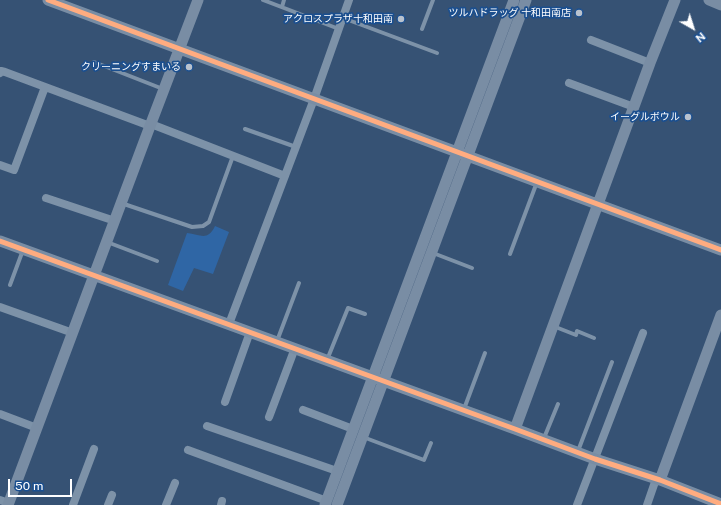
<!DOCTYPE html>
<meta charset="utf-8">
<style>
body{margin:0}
#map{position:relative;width:721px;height:505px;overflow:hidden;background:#365274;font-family:"Public Sans",sans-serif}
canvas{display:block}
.north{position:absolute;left:673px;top:8px;width:40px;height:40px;-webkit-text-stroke:3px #1b4f8f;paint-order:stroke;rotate:141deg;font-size:11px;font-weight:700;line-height:16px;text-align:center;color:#fff}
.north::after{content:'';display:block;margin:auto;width:14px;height:18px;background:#fff;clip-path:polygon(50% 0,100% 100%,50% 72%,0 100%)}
.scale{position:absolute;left:8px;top:479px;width:64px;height:18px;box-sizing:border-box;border:2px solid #fff;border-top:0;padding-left:5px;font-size:12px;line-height:14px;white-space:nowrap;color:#fff;-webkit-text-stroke:3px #1b4f8f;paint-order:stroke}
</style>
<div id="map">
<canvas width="721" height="505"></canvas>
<div class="north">N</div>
<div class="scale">50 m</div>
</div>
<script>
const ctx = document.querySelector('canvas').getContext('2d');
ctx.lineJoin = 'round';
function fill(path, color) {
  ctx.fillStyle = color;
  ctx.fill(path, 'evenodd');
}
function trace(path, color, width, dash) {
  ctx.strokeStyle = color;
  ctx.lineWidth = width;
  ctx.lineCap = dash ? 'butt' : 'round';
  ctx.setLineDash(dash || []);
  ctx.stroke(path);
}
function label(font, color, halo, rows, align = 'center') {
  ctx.font = font + ' "Public Sans","Noto Sans JP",sans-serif';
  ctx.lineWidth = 3.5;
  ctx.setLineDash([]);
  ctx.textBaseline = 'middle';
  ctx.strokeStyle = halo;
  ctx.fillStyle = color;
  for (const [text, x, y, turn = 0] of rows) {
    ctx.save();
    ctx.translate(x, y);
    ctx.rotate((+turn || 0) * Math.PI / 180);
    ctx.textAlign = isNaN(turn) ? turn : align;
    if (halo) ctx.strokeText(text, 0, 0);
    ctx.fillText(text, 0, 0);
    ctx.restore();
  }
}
fill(new Path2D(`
 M215,226L229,232L213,274L194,268L183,291L168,285L187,233C201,235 208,241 215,226Z`), '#2f66a5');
trace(new Path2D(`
 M263,0L339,29
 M282,7L284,0
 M343,18L437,53
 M422,29L433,0
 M94,62L163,89
 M245,129L296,147
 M121,203L192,227L203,226L209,222L233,156
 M107,242L157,261
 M433,253L472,268
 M510,254L537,182
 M10,285L23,250
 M553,326L576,335L577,331L594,338
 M277,341L299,283
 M327,360L348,308L365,314
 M464,409L485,353
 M363,437L424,460L431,443
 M544,438L558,404
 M578,451L612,362`), '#7d92a8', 4);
trace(new Path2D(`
 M591,40L650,63
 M0,73L1,71L5,72L150,126
 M569,83L634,107
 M151,124L285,176
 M0,165L14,170L45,87
 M46,198L115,221
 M0,307L73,333
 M229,324L314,99L349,0
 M225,402L250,332
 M303,410L353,429
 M0,414L37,428
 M269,417L295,348
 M207,426L337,471
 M188,450L327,501
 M0,500L9,503
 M73,505L94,449
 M108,505L112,495
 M166,505L175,483
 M221,505L222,501
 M577,505L643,333
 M647,505L656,479`), '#7d92a8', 8);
trace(new Path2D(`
 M48,0L721,250
 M709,0L721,5
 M0,241L515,429L595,459L660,480L721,504
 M515,429L650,63L675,0
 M660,480L721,315
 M8,505L150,126L198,0
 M325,505L514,0
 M337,505L526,0`), '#798da4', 11);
trace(new Path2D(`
 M48,0L721,250
 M0,241L515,429L595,459L660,480L721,504`), '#ffac80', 5);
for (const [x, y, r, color] of [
 [579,13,4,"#b9c2ce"],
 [401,19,4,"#b9c2ce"],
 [189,67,4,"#b9c2ce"],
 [688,117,4,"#b9c2ce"]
]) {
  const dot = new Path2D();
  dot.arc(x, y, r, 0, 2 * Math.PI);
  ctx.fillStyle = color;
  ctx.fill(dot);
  trace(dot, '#1b4f8f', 1.5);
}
label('10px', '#fff', '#1b4f8f', [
 ["ツルハドラッグ 十和田南店",571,13],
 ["アクロスプラザ十和田南",393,19],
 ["クリーニングすまいる",181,67],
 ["イーグルボウル",680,117]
], 'right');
</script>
